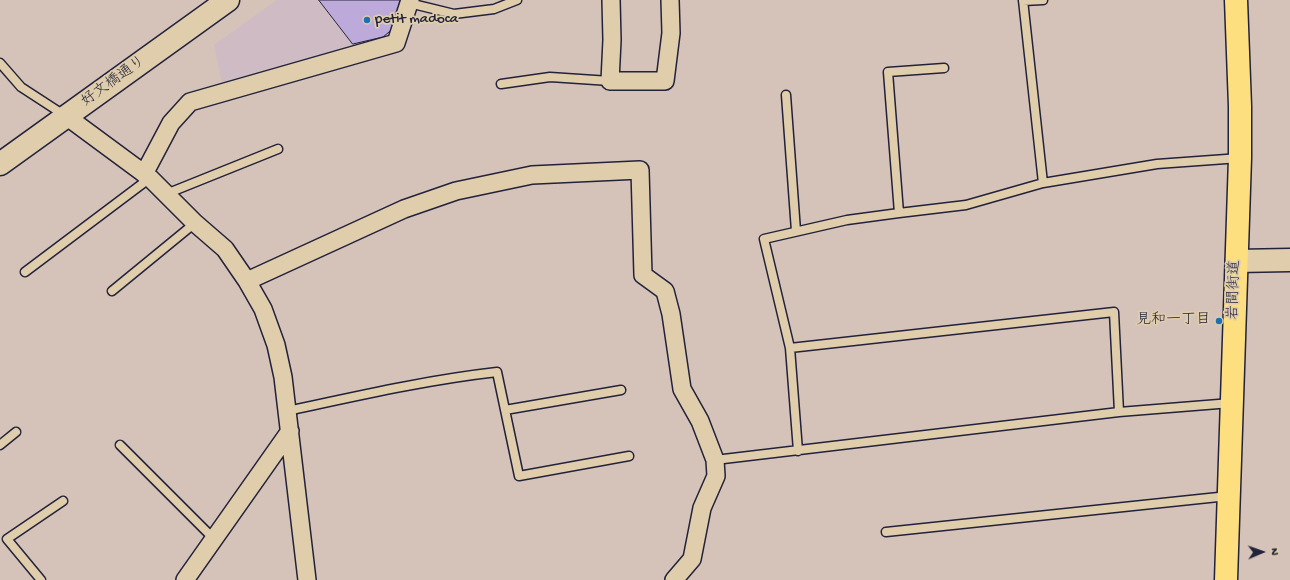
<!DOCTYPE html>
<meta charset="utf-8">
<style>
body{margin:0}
#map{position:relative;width:1290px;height:580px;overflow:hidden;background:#d5c2b9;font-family:"Gochi Hand",sans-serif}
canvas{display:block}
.north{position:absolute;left:1242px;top:532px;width:40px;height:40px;-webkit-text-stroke:3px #dfcdab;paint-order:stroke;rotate:88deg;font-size:11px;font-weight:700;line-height:16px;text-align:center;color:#22223b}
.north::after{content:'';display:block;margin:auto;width:14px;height:18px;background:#22223b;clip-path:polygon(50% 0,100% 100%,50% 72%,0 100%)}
</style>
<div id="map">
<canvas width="1290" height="580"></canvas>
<div class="north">N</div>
</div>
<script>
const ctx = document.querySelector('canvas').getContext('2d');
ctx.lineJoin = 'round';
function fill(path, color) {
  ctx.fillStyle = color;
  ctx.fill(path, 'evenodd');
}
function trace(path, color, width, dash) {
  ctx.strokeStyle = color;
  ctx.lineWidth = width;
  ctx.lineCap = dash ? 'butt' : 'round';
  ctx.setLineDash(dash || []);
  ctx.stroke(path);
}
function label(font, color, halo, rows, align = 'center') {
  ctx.font = font + ' "Gochi Hand","Klee One",sans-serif';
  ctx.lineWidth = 3.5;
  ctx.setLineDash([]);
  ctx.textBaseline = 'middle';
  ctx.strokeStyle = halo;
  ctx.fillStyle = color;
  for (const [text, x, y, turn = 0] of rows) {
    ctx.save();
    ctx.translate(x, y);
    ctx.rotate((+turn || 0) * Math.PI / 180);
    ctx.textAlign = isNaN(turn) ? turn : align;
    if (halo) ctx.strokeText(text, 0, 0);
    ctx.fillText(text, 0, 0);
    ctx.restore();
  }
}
fill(new Path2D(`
 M277,0H407L394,37L277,73L222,83L214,45Z`), '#cebbc3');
const building = new Path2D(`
 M319,0H404L395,27L383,37L353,44Z`);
fill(building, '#beaada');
trace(building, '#22223b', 1);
const lane = new Path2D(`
 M1023,0L1043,183
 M1023,1L1043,0
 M409,3L454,14L494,9L517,0
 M0,63L21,87L64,115
 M501,84L550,77L610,81
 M786,95L796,231
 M166,194L278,149
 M899,213L888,72L944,68
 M25,272L150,178
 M112,291L195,223
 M790,348L1114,312L1119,412
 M505,410L621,390
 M287,411C357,396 426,380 497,372L519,476L629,456
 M0,445L16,432
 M120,445L213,538
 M798,451L790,348L764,239L847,220L899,213L966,205L1043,183L1157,164L1240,158
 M715,460L1119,412L1231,403
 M886,532L1228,496
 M41,580L7,539L63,501`);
const street = new Path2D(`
 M611,0L612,40L610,81H665L671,33L670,0
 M66,116L150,178L195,223L225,249L247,281L263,309L276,345L283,377L307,580
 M144,174L171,123L190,102L396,43L410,0
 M247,281L404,209L456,191L532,175L640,170L643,275L665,291L671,314L682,389L700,421L715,460L716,476L702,508L692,559L674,580
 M185,580L290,431`);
const secondary = new Path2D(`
 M0,164L228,0
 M1237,261L1290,260`);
const primary = new Path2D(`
 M1226,580L1240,158V106L1236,0`);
trace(lane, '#22223b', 11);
trace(street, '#22223b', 20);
trace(secondary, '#22223b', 25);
trace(primary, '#22223b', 25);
trace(lane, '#dfcdab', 8);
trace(street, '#dfcdab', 17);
trace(secondary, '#dfcdab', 22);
trace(primary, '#fddf80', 22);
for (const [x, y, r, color] of [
 [367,20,4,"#1f6fb2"],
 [1219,321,4,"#1f6fb2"]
]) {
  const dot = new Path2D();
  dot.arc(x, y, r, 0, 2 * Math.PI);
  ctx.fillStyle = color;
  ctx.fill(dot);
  trace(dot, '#dfcdab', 1.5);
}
label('15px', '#22223b', '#dfcdab', [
 ["petit madoca",375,20],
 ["見和一丁目",1211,321,"right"]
], 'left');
label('15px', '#22223b', '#dfcdab', [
 ["好文橋通り",114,82,-36],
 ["岩間街道",1235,290,-88]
]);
</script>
